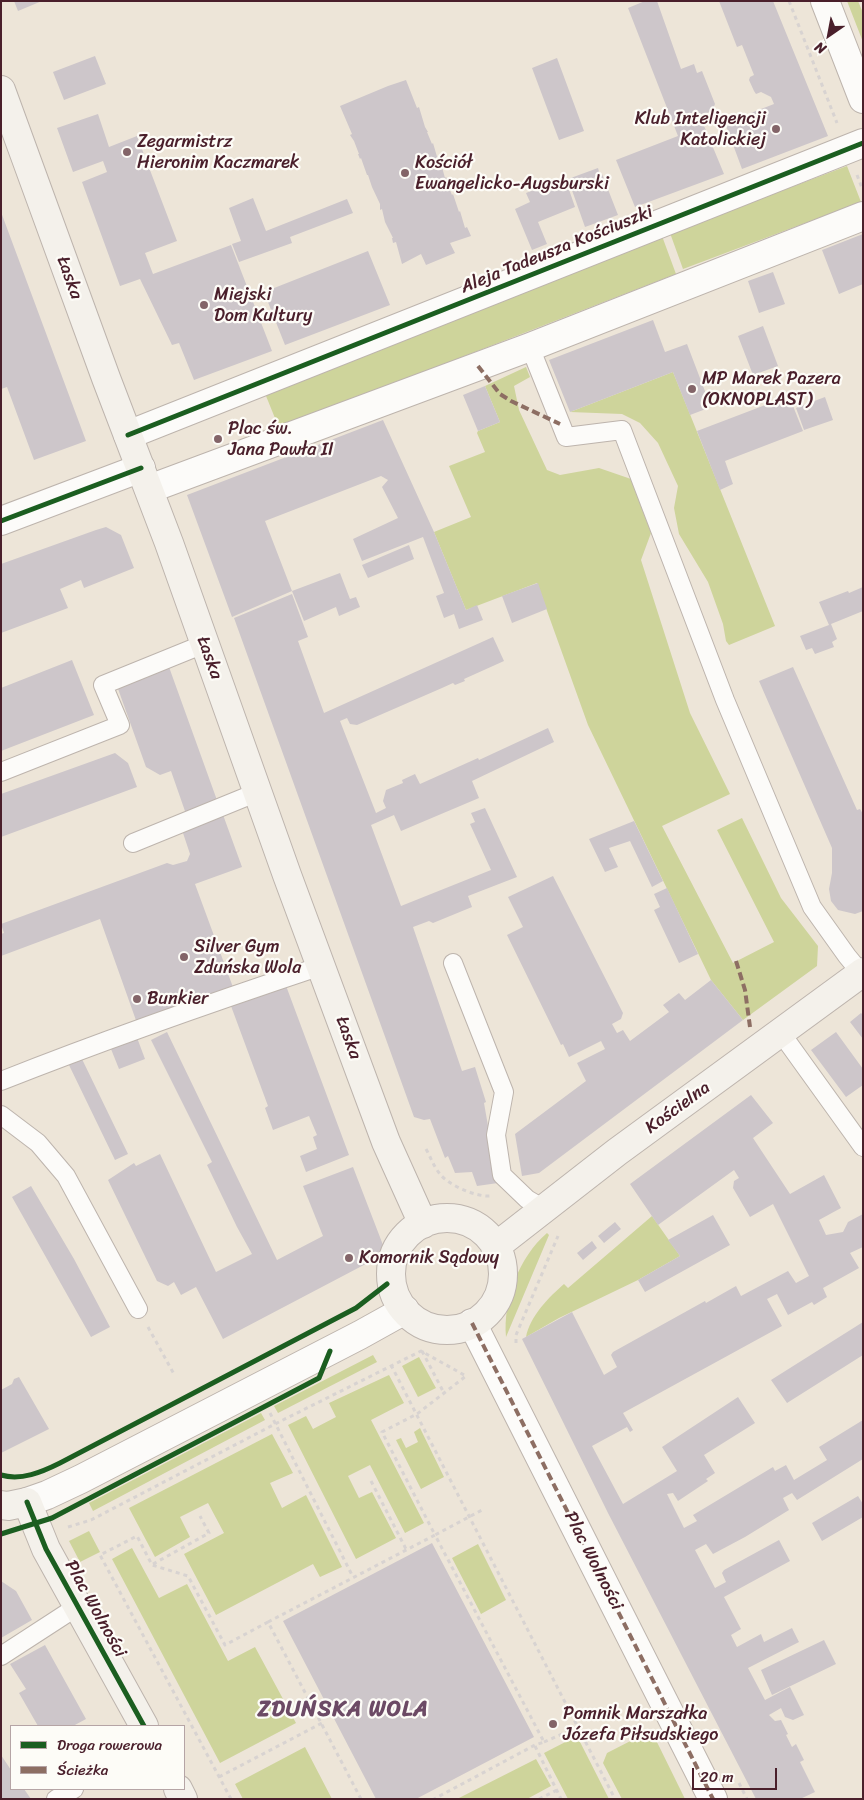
<!DOCTYPE html>
<meta charset="utf-8">
<style>
body{margin:0}
#map{position:relative;width:864px;height:1800px;overflow:hidden;background:#ede5d8;font-family:Sriracha,sans-serif}
canvas{display:block}
.frame{position:absolute;inset:0;border:2px solid #4a1f2b;pointer-events:none}
.legend{position:absolute;left:10px;top:1725px;width:175px;height:65px;box-sizing:border-box;background:#fdfcf7;border:1px solid #b5a4a5;margin:0;padding:6px 9px;list-style:none;font-size:15px;color:#4a1f2b}
.legend li{display:flex;align-items:center;gap:10px;height:25px}
.legend b{width:25px;border:1px solid #b5a4a5}
.north{position:absolute;left:804px;top:10px;width:50px;height:50px;-webkit-text-stroke:4px #fdfcf7;paint-order:stroke;rotate:213deg;font-size:14px;font-weight:700;line-height:20px;text-align:center;color:#4a1f2b}
.north::after{content:'';display:block;margin:auto;width:18px;height:22px;background:#4a1f2b;clip-path:polygon(50% 0,100% 100%,50% 72%,0 100%)}
.scale{position:absolute;left:692px;top:1768px;width:85px;height:22px;box-sizing:border-box;border:2px solid #4a1f2b;border-top:0;padding-left:6px;font-size:15px;line-height:18px;white-space:nowrap;color:#4a1f2b;-webkit-text-stroke:4px #fdfcf7;paint-order:stroke}
</style>
<div id="map">
<canvas width="864" height="1800"></canvas>
<div class="frame"></div>
<ul class="legend">
<li><b style="height:6px;background:#1b5e20"></b>Droga rowerowa</li>
<li><b style="height:6px;background:#8d6e63"></b>Ścieżka</li>
</ul>
<div class="north">N</div>
<div class="scale">20 m</div>
</div>
<script>
const ctx = document.querySelector('canvas').getContext('2d');
ctx.lineJoin = 'round';
function fill(path, color) {
  ctx.fillStyle = color;
  ctx.fill(path, 'evenodd');
}
function trace(path, color, width, dash) {
  ctx.strokeStyle = color;
  ctx.lineWidth = width;
  ctx.lineCap = dash ? 'butt' : 'round';
  ctx.setLineDash(dash || []);
  ctx.stroke(path);
}
function label(font, color, halo, rows, align = 'center') {
  ctx.font = font + ' Sriracha,sans-serif';
  ctx.lineWidth = 4.5;
  ctx.setLineDash([]);
  ctx.textBaseline = 'middle';
  ctx.strokeStyle = halo;
  ctx.fillStyle = color;
  for (const [text, x, y, turn = 0] of rows) {
    ctx.save();
    ctx.translate(x, y);
    ctx.rotate((+turn || 0) * Math.PI / 180);
    ctx.textAlign = isNaN(turn) ? turn : align;
    if (halo) ctx.strokeText(text, 0, 0);
    ctx.fillText(text, 0, 0);
    ctx.restore();
  }
}
fill(new Path2D(`
 M847,1H858L863,13V42Z
 M847,166L861,202L683,269L670,233Z
 M662,236L676,274L279,428L264,391Z
 M526,367L530,377L514,386L519,410L547,470L560,475L599,468L631,479L651,533L641,560L690,713L730,794L662,826L733,963L774,942L717,830L742,818L781,898L818,946L817,966L743,1020L711,980L588,725L537,583L466,610L434,532L471,517L449,466L485,452L477,433L478,431L500,422L485,386Z
 M673,372L775,626L729,645L726,641L723,624L708,582L679,534L674,508L678,486L658,443L640,423L622,414L570,412Z
 M652,1216L680,1256L638,1280L559,1318L526,1337C530,1316 549,1297 564,1284L568,1288Z
 M547,1233L549,1235L506,1337C503,1300 519,1257 547,1233Z
 M373,1355L377,1362L278,1413L274,1406Z
 M419,1357L436,1388L418,1397L402,1366Z
 M389,1375L404,1403L371,1420L424,1523L405,1533L370,1465L348,1476L359,1498L372,1492L396,1538L356,1559L288,1425L306,1416L313,1429L336,1417L329,1403Z
 M261,1413L265,1420L93,1511L89,1503Z
 M420,1428L444,1477L421,1489L396,1440L401,1438L406,1448L418,1442L414,1432Z
 M272,1434L293,1473L270,1483L282,1508L306,1495L342,1567L320,1577L313,1564L216,1615L184,1554L224,1533L208,1503L180,1517L190,1537L155,1557L129,1508Z
 M89,1531L100,1552L80,1562L69,1541Z
 M478,1544L506,1600L481,1614L452,1558Z
 M132,1548L159,1598L187,1584L228,1661L255,1647L296,1723L220,1763L112,1559Z
 M646,1733L654,1736L685,1799H622L603,1763L607,1753Z
 M577,1736L609,1799H568L544,1753Z
 M305,1747L332,1799H243L235,1784Z
 M536,1759L551,1786L527,1799H457Z`), '#ced49b');
fill(new Path2D(`
 M14,1H42L18,11Z
 M645,1H657L681,69L694,64L697,73L702,71L715,104L712,111L700,116L724,174L635,207L616,160L678,136L628,8Z
 M719,1H773L828,136L742,169L725,123L774,104L771,97L761,92L756,94L754,91L749,80L750,77L754,75L742,45L737,47Z
 M95,56L106,84L64,100L53,72Z
 M557,58L584,131L559,140L532,68Z
 M406,80L417,108L419,107L425,127L428,132H427L432,144L433,143L438,160H440L445,178L446,177L449,183H447L452,195L453,194L459,212L460,211L465,228L467,227L471,236L450,243L455,253L426,265L421,254L402,264L396,242L393,243L392,238H393L385,222L382,209L380,210V204L372,187L368,175H367L361,158L360,159L358,154H359L354,141L350,135L352,134L340,106L388,86Z
 M98,114L109,147L137,136L177,241L145,253L153,274L231,245L272,351L194,380L179,343L172,345L140,279L120,286L82,182L107,172L103,161L73,172L57,128Z
 M598,168L600,175L602,174L618,215L585,227L568,179Z
 M565,178L575,207L538,222L547,244L532,250L515,209L530,202L526,193Z
 M253,198L266,231L347,199L353,213L290,237L292,243L239,262L232,244L241,241L229,208Z
 M1,212L86,441L34,460L7,387L1,389Z
 M863,234V284L839,294L822,250Z
 M368,251L390,305L285,345L264,292Z
 M773,272L785,304L759,313L748,281Z
 M653,320L665,352L687,344L711,407L690,415L673,372L570,412L549,360Z
 M763,326L778,366L753,375L738,336Z
 M485,386L500,422L478,431L463,395Z
 M789,396L803,431L725,461L733,484L720,490L697,431Z
 M825,397L833,420L804,430L796,408Z
 M383,420L434,532L466,610L477,605L483,620L459,629L454,614L444,618L436,596L444,593L423,537L362,561L353,539L398,518L382,487L388,480L381,476L265,521L292,591L232,617L187,495Z
 M106,527L121,535L134,568L84,588L81,580L60,589L68,608L1,633V564L96,530Z
 M409,545L414,559L368,578L362,565Z
 M340,573L350,599L356,597L360,607L339,616L336,607L304,621L292,591Z
 M538,583L547,609L512,623L502,596Z
 M863,587V611L831,624L837,639L832,642L834,647L815,654L812,648L806,650L800,636L829,625L819,602L848,591L849,593Z
 M292,594L308,637L298,641L324,713L493,637L504,661L464,679L465,681L455,685L453,683L442,688L357,725L350,724L347,718L340,721L376,813L386,808L383,801L386,790L403,783L402,780L415,774L420,784L478,758L479,760L548,728L554,742L472,781L479,798L401,831L394,815L371,825L401,906L491,870L470,824L475,822L471,813L485,808L517,877L468,896L472,907L433,923L429,921L413,927L462,1071L475,1067L486,1102L484,1103L498,1183L477,1186L472,1172L455,1173L448,1156L445,1158L430,1119L424,1120L414,1117L234,618Z
 M72,660L94,715L1,751V688Z
 M169,667L218,803L186,814L171,771L160,775L146,767L117,686Z
 M793,667L857,810L860,809L863,814V911L855,914L838,910L831,901L829,889L832,873V848L759,681Z
 M115,753L128,763L137,787L1,837V794Z
 M222,812L242,867L195,884L234,990L138,1026L100,919L1,956V934L4,933L1,924L167,863L173,865L187,861L190,854L181,827Z
 M634,821L663,881L652,887L630,841L609,848L618,867L605,872L589,839Z
 M553,876L623,1013L621,1019L612,1024L617,1033L623,1030L630,1041L669,1012L663,1005L679,993L685,1000L711,980L743,1020L539,1173L522,1176L515,1134L586,1081L577,1063L605,1049L601,1041L569,1057L563,1044L561,1045L507,935L523,927L508,897Z
 M667,888L698,954L679,963L654,910L660,907L654,894Z
 M285,983L349,1155L306,1172L300,1156L317,1149L313,1137L317,1135L309,1116L273,1130L265,1108L268,1106L231,1006Z
 M861,1013L863,1015V1039L850,1022Z
 M167,1032L277,1260L323,1236L303,1186L353,1167L383,1245L379,1257L223,1339L196,1287L181,1295L174,1282L168,1286L157,1281L108,1180L134,1163L136,1166L160,1154L216,1272L252,1254L237,1227L207,1165L212,1162L151,1040Z
 M836,1032L863,1069V1085L846,1097L811,1050Z
 M136,1035L145,1059L119,1069L109,1044Z
 M81,1057L128,1154L115,1160L68,1063Z
 M751,1095L773,1123L753,1138L790,1194L824,1175L841,1208L819,1220L826,1235L843,1232L848,1222L863,1214V1247L850,1253L859,1268L823,1288L827,1297L814,1305L812,1302L788,1315L777,1294L767,1299L782,1326L623,1413L633,1430L630,1432L627,1427L592,1446L623,1504L677,1471L662,1447L738,1397L755,1423L704,1455L715,1473L706,1479L708,1481L678,1501L673,1493L667,1494L684,1528L697,1521L693,1515L773,1467L775,1471L786,1465L794,1480L827,1460L819,1447L863,1420V1459L797,1500L792,1493L783,1498L789,1510L745,1537L713,1554L706,1544L695,1550L715,1588L726,1582L722,1573L724,1570L779,1540L790,1561L724,1597L741,1629L731,1635L737,1647L761,1634L764,1642L792,1628L799,1642L748,1668L765,1700L790,1687L804,1715L793,1720L785,1717L781,1708L769,1715L775,1721L781,1720L788,1734L786,1735L792,1747L796,1744L804,1760L800,1762L815,1792L800,1799H756L608,1513L522,1339L572,1312L604,1375L617,1367L611,1355L613,1352L705,1301L706,1303L736,1286L741,1296L788,1271L796,1283L809,1276L773,1204L750,1217L733,1188L734,1181L739,1178L734,1170L658,1225L630,1184Z
 M31,1186L74,1259L110,1327L91,1337L12,1197Z
 M713,1215L730,1245L645,1292L638,1280L680,1256L668,1240Z
 M615,1222L621,1229L604,1243L598,1236Z
 M592,1241L597,1248L583,1260L577,1253Z
 M863,1322V1355L787,1403L771,1380Z
 M19,1377L49,1429L1,1453V1390L12,1384L14,1379Z
 M858,1496L863,1504V1517L822,1541L812,1523Z
 M432,1543L534,1737L416,1799H376L283,1621Z
 M1,1581L16,1591L32,1620L1,1638Z
 M824,1640L836,1664L772,1695L761,1670Z
 M45,1645L86,1719L73,1726H38L19,1693L26,1689L10,1664Z
 M1,1755L11,1770V1789H24L31,1799H1Z`), '#cdc6ca');
const lane = new Path2D(`
 M530,347L566,437L622,430L725,700L812,907L847,956L861,973
 M1,772L120,725L103,685L204,644
 M133,843L258,792
 M453,963L504,1092L496,1135L502,1175L527,1199L544,1209
 M781,1033L863,1147
 M1,1081C107,1039 213,1002 321,966
 M1,1115L38,1143L66,1176L138,1309
 M1,1656L78,1606
 M56,1799L74,1789`);
const street = new Path2D(`
 M825,1L863,99
 M128,435L863,143
 M149,489L530,347L863,216
 M1,521L141,468
 M472,1323L713,1799
 M27,1502L47,1495L81,1479L360,1335L405,1310`);
const secondary = new Path2D(`
 M1,90L106,378L169,543L287,875L386,1142L423,1224
 M391 1274a56 56 0 1 1 112 0a56 56 0 1 1-112 0Z
 M495,1247L617,1152L863,972
 M1,1505L8,1506L27,1502L46,1549L144,1726
 M178,1789L183,1799`);
trace(lane, '#bdb4ad', 20);
trace(street, '#bdb4ad', 30);
trace(secondary, '#bdb4ad', 30);
trace(new Path2D(`
 M789,1L837,123
 M857,175L862,188
 M426,1149C431,1158 434,1167 440,1174C448,1185 476,1197 490,1196
 M148,1327L175,1376
 M516,1343V1335L558,1236
 M422,1351L444,1393
 M391,1365L615,1799
 M270,1413L353,1577
 M371,1481L406,1549
 M68,1527L91,1520L275,1424L421,1351L466,1376L417,1414L382,1432L435,1535L482,1510
 M153,1564L209,1533L200,1516
 M544,1742L578,1727
 M535,1746L561,1799
 M219,1777L322,1723
 M739,1783L747,1799
 M231,1799L100,1555L137,1536L152,1565L188,1576L225,1645L268,1622
 M361,1799L268,1622L435,1535L544,1742L535,1745L434,1799
 M539,1799L557,1790`), '#d8d3d1', 3, [4, 4]);
trace(lane, '#fcfbf9', 18);
trace(street, '#fcfbf9', 28);
trace(secondary, '#f4f1eb', 28);
trace(new Path2D(`
 M478,366L500,394L511,401L560,424
 M736,961L745,990L750,1027
 M472,1323L713,1799`), '#8d6e63', 4, [8, 4]);
trace(new Path2D(`
 M128,435L863,143
 M1,521L141,468
 M1,1475C21,1481 42,1472 60,1463L356,1308L387,1284
 M27,1502L46,1549L144,1726
 M1,1534L52,1518L319,1378L330,1351`), '#1b5e20', 5);
for (const [x, y, r, color] of [
 [776,129,5,"#836468"],
 [127,152,5,"#836468"],
 [405,173,5,"#836468"],
 [204,305,5,"#836468"],
 [692,389,5,"#836468"],
 [218,439,5,"#836468"],
 [184,957,5,"#836468"],
 [137,999,5,"#836468"],
 [349,1258,5,"#836468"],
 [553,1724,5,"#836468"]
]) {
  const dot = new Path2D();
  dot.arc(x, y, r, 0, 2 * Math.PI);
  ctx.fillStyle = color;
  ctx.fill(dot);
  trace(dot, '#fdfcf7', 2);
}
label('18px', '#4a1f2b', '#fdfcf7', [
 ["Klub Inteligencji",766,119,"right"],
 ["Katolickiej",766,140,"right"],
 ["Zegarmistrz",137,142],
 ["Hieronim Kaczmarek",137,163],
 ["Kościół",415,163],
 ["Ewangelicko-Augsburski",415,184],
 ["Miejski",214,295],
 ["Dom Kultury",214,316],
 ["MP Marek Pazera",702,379],
 ["(OKNOPLAST)",702,400],
 ["Plac św.",228,429],
 ["Jana Pawła II",228,450],
 ["Silver Gym",194,947],
 ["Zduńska Wola",194,968],
 ["Bunkier",147,999],
 ["Komornik Sądowy",359,1258],
 ["Pomnik Marszałka",563,1714],
 ["Józefa Piłsudskiego",563,1735]
], 'left');
label('18px', '#4a1f2b', '#fdfcf7', [
 ["Aleja Tadeusza Kościuszki",557,250,-22],
 ["Łaska",69,278,70],
 ["Łaska",209,658,70],
 ["Łaska",348,1038,70],
 ["Kościelna",678,1108,-36],
 ["Plac Wolności",593,1561,63],
 ["Plac Wolności",95,1609,61]
]);
ctx.letterSpacing = '1px';
label('bold 22px', '#6c4a65', '#fdfcf7', [
 ["ZDUŃSKA WOLA",343,1710]
]);
ctx.letterSpacing = '0px';
</script>
